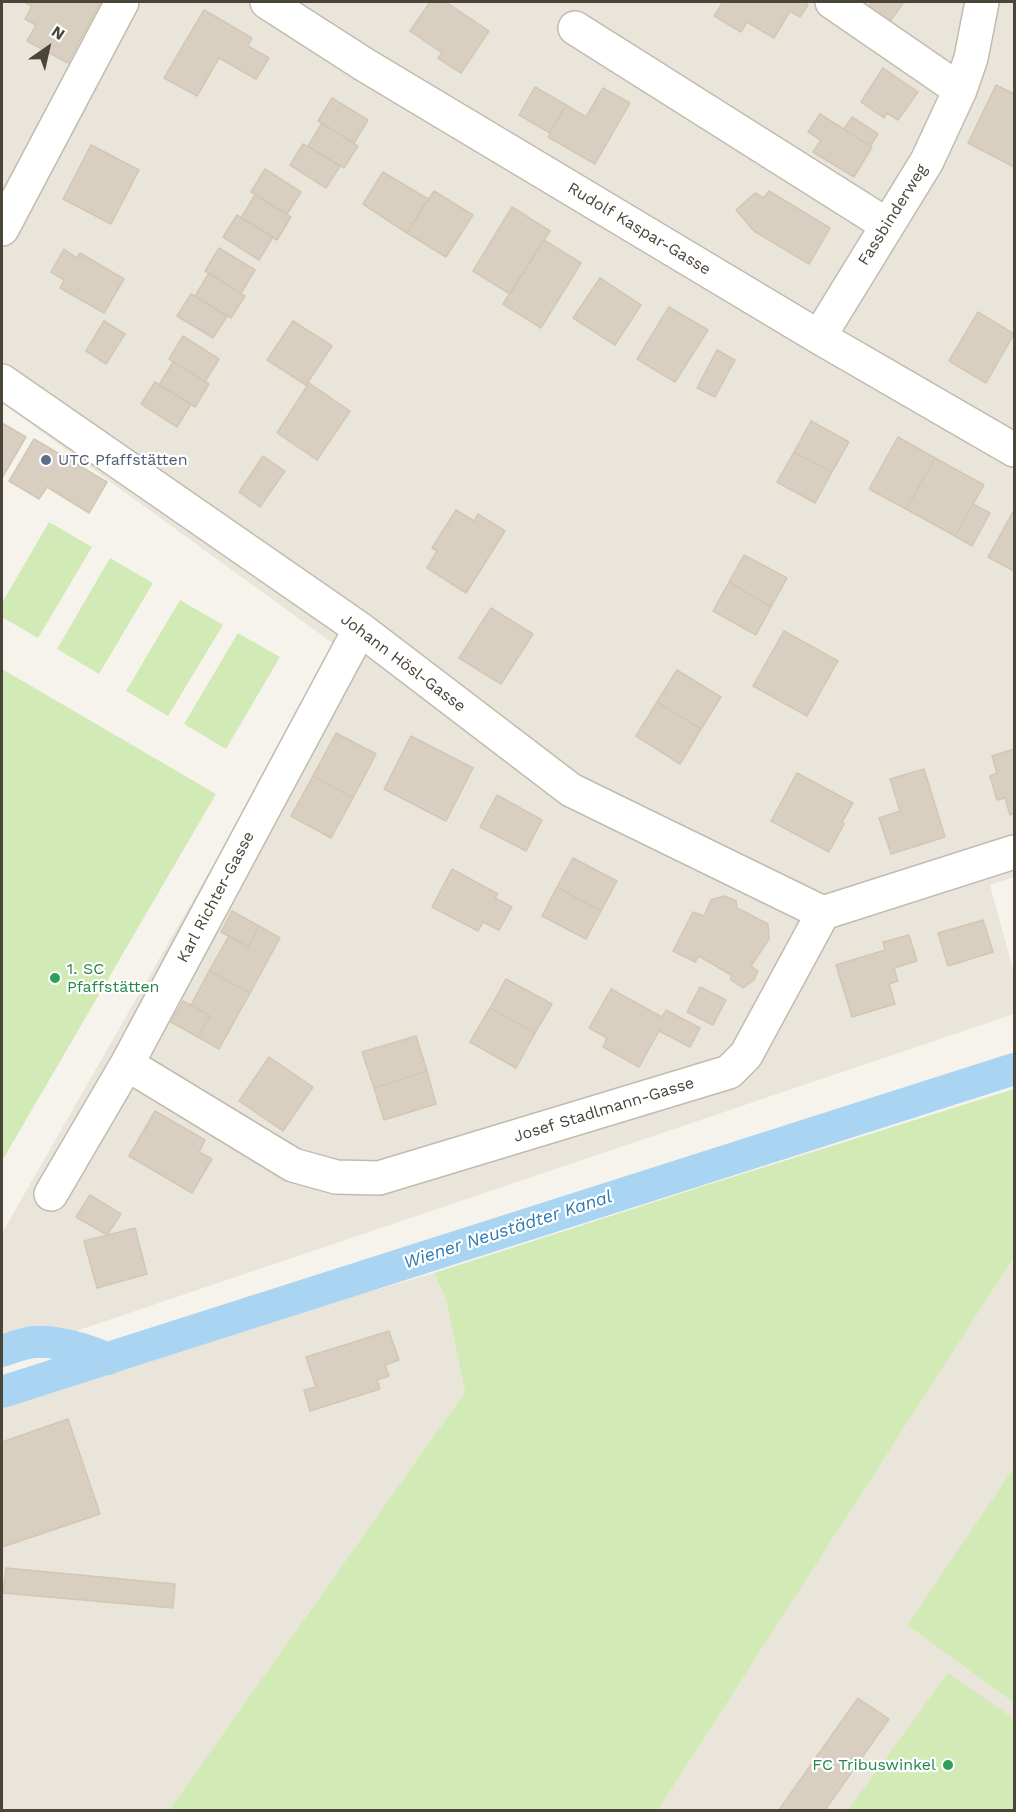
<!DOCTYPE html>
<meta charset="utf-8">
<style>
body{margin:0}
#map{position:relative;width:1016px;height:1812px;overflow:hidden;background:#f6f3ec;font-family:"Work Sans",sans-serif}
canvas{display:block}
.frame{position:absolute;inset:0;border:3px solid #4b4439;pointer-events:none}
.north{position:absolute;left:18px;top:18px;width:60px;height:60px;-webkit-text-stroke:4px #fff;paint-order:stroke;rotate:34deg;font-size:16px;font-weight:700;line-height:24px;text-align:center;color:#4b4439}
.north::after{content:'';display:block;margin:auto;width:21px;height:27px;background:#4b4439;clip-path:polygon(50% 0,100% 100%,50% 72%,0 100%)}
</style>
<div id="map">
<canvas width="1016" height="1812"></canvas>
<div class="frame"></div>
<div class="north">N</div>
</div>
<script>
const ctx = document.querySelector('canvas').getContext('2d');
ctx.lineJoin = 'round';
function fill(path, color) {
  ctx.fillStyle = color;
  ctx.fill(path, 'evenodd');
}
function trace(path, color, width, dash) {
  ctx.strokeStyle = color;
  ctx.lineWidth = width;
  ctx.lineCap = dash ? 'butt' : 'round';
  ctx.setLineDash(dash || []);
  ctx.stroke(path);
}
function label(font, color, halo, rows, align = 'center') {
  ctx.font = font + ' "Work Sans",sans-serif';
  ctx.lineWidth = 4.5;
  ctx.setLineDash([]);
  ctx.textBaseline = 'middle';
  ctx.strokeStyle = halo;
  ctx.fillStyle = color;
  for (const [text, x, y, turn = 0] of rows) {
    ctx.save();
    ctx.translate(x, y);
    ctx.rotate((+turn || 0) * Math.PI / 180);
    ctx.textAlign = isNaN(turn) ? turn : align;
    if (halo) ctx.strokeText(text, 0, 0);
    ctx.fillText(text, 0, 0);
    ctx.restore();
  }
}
fill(new Path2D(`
 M2,2H1014V877L990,885L1014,973V1014L2,1356V1233L338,647L2,403Z
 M1014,1257V1467L907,1625L1014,1703V1810H658Z
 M434,1273L446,1299L465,1392L169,1810H2V1398Z`), '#eae5da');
fill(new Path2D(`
 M49,522L92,547L38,638L2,617V603Z
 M110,558L153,583L99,674L57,649Z
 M180,600L223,625L168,716L126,691Z
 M238,633L280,657L226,749L184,724Z
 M2,669L216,794L2,1161Z
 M1014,1089V1257L658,1810H169L465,1392L446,1299L434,1273L707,1185Z
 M1014,1467V1703L907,1625Z
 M948,1673L1014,1719V1810H848Z`), '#d2eab5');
trace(new Path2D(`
 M2,1351C12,1348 23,1343 34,1342C56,1340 88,1350 108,1359
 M2,1392L1014,1069`), '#a9d4f2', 32);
const building = new Path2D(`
 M24,2H97L100,3L68,63L27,41L36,25L25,19L32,6Z
 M430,2H446L489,31L461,73L438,58L442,53L410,31Z
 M723,2H803L808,5L800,17L790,11L774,38L747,22L741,32L714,16Z
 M872,2H904L888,24L866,10Z
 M204,10L252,38L248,46L269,58L256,79L219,58L197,96L164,78Z
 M883,68L918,92L898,120L887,113L884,118L861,102Z
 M996,85L1014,94V167L968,143Z
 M535,87L566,105L550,133L519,115Z
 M603,88L630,103L595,164L548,137L566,105L586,117Z
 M332,98L368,120L354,143L318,121Z
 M820,114L872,147L854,177L813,152L821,140L808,132Z
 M852,117L878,134L870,146L844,129Z
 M322,123L358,146L344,168L308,146Z
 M303,144L340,166L326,188L290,165Z
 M91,145L139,170L111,224L63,199Z
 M265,169L301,192L287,214L251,192Z
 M383,172L428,199L407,233L363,204Z
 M434,191L473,215L446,257L407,233Z
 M769,191L830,228L809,264L754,231L736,210L755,193L764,198Z
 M255,195L291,217L277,240L241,218Z
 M512,207L550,231L510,294L473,271Z
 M237,215L273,237L259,260L223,237Z
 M544,240L581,263L541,328L503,304Z
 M219,248L255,270L241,293L205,271Z
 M64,249L77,258L80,253L124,279L104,313L60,288L64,280L51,272Z
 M209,273L245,296L231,318L195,296Z
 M600,278L641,305L615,345L573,318Z
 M191,294L227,316L213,338L177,316Z
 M669,307L708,330L675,382L637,359Z
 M978,312L1014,334L986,383L949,361Z
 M104,321L125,334L106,364L86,351Z
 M293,321L332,346L306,385L267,360Z
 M183,336L219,359L205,382L169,359Z
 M717,350L735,360L715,397L697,388Z
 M173,362L209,384L195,407L159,385Z
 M155,382L191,404L177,427L141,404Z
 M309,383L350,411L317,460L277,433Z
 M811,421L849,442L832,472L794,452Z
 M2,423L26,437L2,478Z
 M898,437L935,458L906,509L869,489Z
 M34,439L107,482L89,513L47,487L39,499L9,481Z
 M794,452L832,472L815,503L777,482Z
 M263,456L285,471L260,507L239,492Z
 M935,458L984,485L955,536L906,509Z
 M973,504L990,513L972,546L955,536Z
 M456,510L474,521L478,514L505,531L466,593L427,568L437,551L432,548Z
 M1014,510V571L988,557Z
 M744,555L787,578L771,607L729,582Z
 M729,582L771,607L756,635L713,611Z
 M491,608L533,634L501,684L459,658Z
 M784,631L838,661L807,716L753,686Z
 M677,670L721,697L701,729L657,702Z
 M657,702L701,729L680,764L636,736Z
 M336,733L376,754L353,798L313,776Z
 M411,736L473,768L446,821L384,789Z
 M1014,749V813L1010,815L1005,798L997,800L990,776L997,773L992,756Z
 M924,769L945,837L891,854L879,818L900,811L890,779Z
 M797,773L853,803L842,822L844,824L829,852L771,821Z
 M313,776L353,798L331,838L291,816Z
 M497,795L542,820L526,851L480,827Z
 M573,858L617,881L601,911L557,887Z
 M452,869L498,894L495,898L512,907L499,930L483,922L478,931L432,907Z
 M557,887L601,911L586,939L542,916Z
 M725,896L736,901L737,908L768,924L769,939L751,966L758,971L754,980L743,988L731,980V975L699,956L695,962L673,951L693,912L704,916L711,900Z
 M232,911L259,926L248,947L221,932Z
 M983,920L993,952L948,966L938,933Z
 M259,926L280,938L250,993L209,971L229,936L248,947Z
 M909,935L917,961L894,968L898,981L889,984L895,1004L852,1017L836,965L885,950L883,942Z
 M209,971L250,993L219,1049L198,1037L210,1016L191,1005Z
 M506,979L552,1004L535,1033L490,1008Z
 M700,987L726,1000L713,1025L687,1012Z
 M611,989L662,1017L666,1010L700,1028L690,1047L659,1031L639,1067L603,1047L607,1038L589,1028Z
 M183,1001L210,1016L198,1037L171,1022Z
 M490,1008L535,1033L516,1068L470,1042Z
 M416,1036L427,1071L374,1088L362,1052Z
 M269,1057L313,1087L283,1131L239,1101Z
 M427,1071L436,1104L384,1120L374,1088Z
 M155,1111L205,1140L199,1152L212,1159L192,1193L129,1156Z
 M90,1195L121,1214L107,1235L76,1217Z
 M135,1228L147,1274L97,1288L84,1241Z
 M389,1331L399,1360L385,1365L389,1376L377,1380L380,1389L310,1411L304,1390L316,1387L306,1357Z
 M68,1419L100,1514L2,1547V1442Z
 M6,1568L175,1584L173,1608L3,1593Z
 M858,1698L889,1719L825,1810H779Z`);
fill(building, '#d8cfc1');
trace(building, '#d3c7b4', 1.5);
const minor = new Path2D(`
 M267,2L365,65L819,337L1014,450
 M832,2L960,90
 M575,28L887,225
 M2,229L122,2
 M819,337L927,161L960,90L971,58L982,2
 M2,381L360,629L571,790L823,913
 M127,1064L293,1165L336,1177L379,1178L729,1072L746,1055L823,913L1014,852
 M51,1194L127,1064L360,629`);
trace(minor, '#c2bbae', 36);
trace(minor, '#fff', 33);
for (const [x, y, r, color] of [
 [46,460,6,"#5c6f8a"],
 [55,978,6,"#2e9e5b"],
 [948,1765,6,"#2e9e5b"]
]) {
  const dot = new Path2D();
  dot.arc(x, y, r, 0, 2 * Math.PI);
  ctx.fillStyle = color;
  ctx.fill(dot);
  trace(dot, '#fff', 2);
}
label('16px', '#4b4439', '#fff', [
 ["Fassbinderweg",893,215,-58],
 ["Rudolf Kaspar-Gasse",639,229,31],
 ["Johann Hösl-Gasse",403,663,37],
 ["Karl Richter-Gasse",216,897,-62],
 ["Josef Stadlmann-Gasse",604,1110,-17]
]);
label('16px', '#4e5e75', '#fff', [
 ["UTC Pfaffstätten",58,460]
], 'left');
label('16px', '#27864d', '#fff', [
 ["1. SC",67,969],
 ["Pfaffstätten",67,987],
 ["FC Tribuswinkel",936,1765,"right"]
], 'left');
label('italic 18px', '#2e7ab2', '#fff', [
 ["Wiener Neustädter Kanal",508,1230,-18]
]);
</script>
